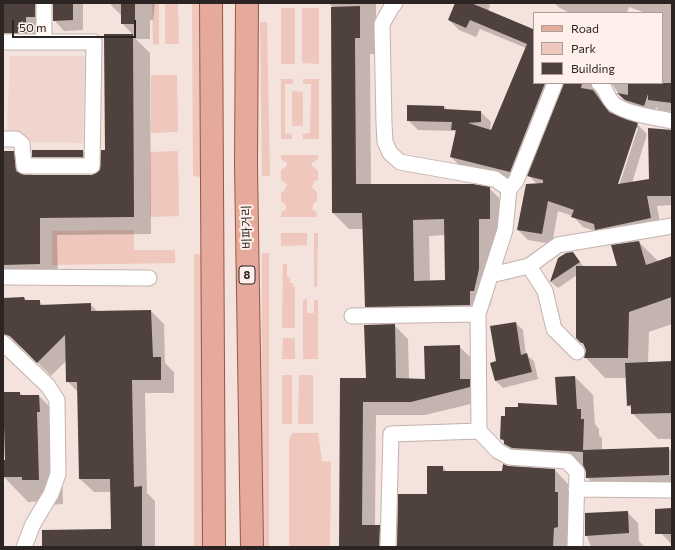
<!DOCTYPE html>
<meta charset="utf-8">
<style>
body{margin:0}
#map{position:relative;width:675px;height:550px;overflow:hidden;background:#f4e2dd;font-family:Commissioner,sans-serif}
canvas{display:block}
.frame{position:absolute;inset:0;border:4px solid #2b2422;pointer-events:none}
.legend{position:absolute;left:533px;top:12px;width:130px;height:72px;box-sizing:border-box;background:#fff0ec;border:1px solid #aa9e9b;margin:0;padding:5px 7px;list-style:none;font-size:12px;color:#2b2422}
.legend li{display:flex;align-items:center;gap:8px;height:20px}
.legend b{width:20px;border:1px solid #aa9e9b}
.scale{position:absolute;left:12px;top:20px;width:124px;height:18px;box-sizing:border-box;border:2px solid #2b2422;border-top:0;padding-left:5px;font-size:12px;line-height:14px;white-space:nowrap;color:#2b2422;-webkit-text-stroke:3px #fff0ec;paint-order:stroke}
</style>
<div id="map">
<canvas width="675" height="550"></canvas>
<div class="frame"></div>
<ul class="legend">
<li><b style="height:5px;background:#e5aa9b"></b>Road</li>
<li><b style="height:11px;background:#efc7bc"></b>Park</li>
<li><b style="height:11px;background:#4f413d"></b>Building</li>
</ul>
<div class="scale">50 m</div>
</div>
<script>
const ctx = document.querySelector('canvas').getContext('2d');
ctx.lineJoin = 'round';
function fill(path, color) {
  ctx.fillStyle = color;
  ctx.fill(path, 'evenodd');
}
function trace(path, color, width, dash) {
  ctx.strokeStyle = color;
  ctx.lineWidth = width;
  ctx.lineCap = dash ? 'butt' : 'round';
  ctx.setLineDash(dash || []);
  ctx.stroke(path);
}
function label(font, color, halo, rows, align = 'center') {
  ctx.font = font + ' Commissioner,"Noto Sans KR",sans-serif';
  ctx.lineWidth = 4;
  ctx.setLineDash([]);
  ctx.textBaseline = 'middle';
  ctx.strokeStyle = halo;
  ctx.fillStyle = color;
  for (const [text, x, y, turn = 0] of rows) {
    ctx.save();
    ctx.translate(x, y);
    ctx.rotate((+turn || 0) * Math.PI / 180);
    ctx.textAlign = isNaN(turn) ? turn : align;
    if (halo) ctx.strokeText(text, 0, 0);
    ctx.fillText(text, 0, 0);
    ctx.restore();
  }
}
fill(new Path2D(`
 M10,56H85L83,143L31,142L20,133H7Z`), '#f0d5ce');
fill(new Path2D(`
 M152,3H159V44L153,45Z
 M165,3H178L179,44H165Z
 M192,3H200L201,177L193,176Z
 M281,8H295V64H281Z
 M302,8H319V64L302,63Z
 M260,22H267L270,176H262Z
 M151,75H177L178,132L151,133Z
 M281,79H293V84H285V133L292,134V139H281Z
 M303,79H319V139H303V134L310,133L311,84H303Z
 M292,91L303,92V126H292Z
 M178,151L179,216L150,217V152Z
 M281,155H318V159L312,163V166L318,171V180L314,181L312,188L317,192V201L314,203L312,209L317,213V217H281V213L286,209V205L281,201V192L284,191L287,184L281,180V170L287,166V163L281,159Z
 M134,230V250H175V263L52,265V231Z
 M281,233H307V245L281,246Z
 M314,233H318L317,287H314Z
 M262,253H269V547H261Z
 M194,254H202V547H194Z
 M283,264H287V277H290V283H293V287H295V328H282Z
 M307,299V313H314V300H318V359H303V300Z
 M283,338H295V359H282Z
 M282,375H292V424H282Z
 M299,375H313V424H298Z
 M293,433H318L322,461L331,462L330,547H289V439Z`), '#efc7bc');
fill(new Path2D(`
 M3,3H83V30L64,31L54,20L53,5L46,9L45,27H36V43H12L3,34Z
 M111,3H155L153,20H150V39H136L150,53L151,234L57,235L58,282L3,274V152H13L31,170L32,176L97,175L102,167L106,151L105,35H133L122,23V16L111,5Z
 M328,3H376V54H370L371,185L489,188L505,204V235H494L495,285L490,306L486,307L485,321L382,323L366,306L363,229H349L333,213L332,6ZM445,235L446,281H430L429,236Z
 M455,3H488L490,6L488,11L534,31V83H662V13H646L629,7L627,13H570L560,8L554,3H672V112L659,110L656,107L654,115L631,107L621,97L612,84H606L600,97L612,114L637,124L647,134L632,183L650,180L672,131V205L657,206L661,228L598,232L583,227L573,216L558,211L552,244L528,240L518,230L537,184L529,176L564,85H560L520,182L461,167L451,157L457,134L454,131L418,130L408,120L444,106L447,110L481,112L491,122L490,132L526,48L480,29L476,37L459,30L449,20L456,4ZM636,128H638L618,189H616Z
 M83,151L90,158L40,163L33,157Z
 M639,242L659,262L672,258V324L649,332L648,363L672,362V439H658L632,413V409L628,405L627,378H605L585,357L586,347L577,338V275L558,288L551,282L559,259L573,253L584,267H618Z
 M24,298L27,301H39L44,306L90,304L98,312L151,311L164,324L165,363L174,372V393H145L147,493L155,501V547H43L112,530L111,492H94L80,479L79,393L67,381L66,361L51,376L24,349L20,347L3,331V299Z
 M516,323L523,330L526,355L534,361L538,379L503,388L496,381Z
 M394,325L408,339L409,379L426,380L459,346L473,360L483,401L425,415H376L375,526H379L393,540V547H340L341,379H367Z
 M575,377L593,395L595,424L599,429V435L602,438V451L668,448L672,452V494L605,496L587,477L586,469L531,466L523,462L505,443L501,439L558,406Z
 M20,393L23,396H39L64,421L61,437L63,504L48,505L45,501L28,502L4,477Z
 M443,467L447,472H503L508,467L555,470L568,484V503L572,506L571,540L567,541V547H398Z
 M672,509V545L661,533Z
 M627,512L638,523L639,541L645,547H591L586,534Z`), '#0003');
fill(new Path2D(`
 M3,3H35V17H26V33H3Z
 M53,3H73V20L53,21Z
 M121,3H135V24H121Z
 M455,3H471L533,29L534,27V83H545L510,172L450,157L456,130H451L452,122L407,121V105L444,106V109L481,111V122L468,123L491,130L527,44L470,20L466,28L448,20Z
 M360,6V38H355L356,184H473L490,187V219H479V269L474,291H470V305L365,307L362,213H332L331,7ZM444,219L445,280L414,281L413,220Z
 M104,34H133L134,217L40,218V264L3,265V151H14L16,171L24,175H92L100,170L101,150H105Z
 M564,83H582L581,88L593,90L609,112L638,123L618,184L649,179L648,128L672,130V196H647L651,218L595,230L594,224L571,217L574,210L548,201L542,234L517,230L526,184L543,183V180L527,176Z
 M628,83H672V103L648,100V94L644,106L625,100L617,93L628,95Z
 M32,150H83V157H32Z
 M639,241L646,265L672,256V297L629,312L628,358H584L586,350L583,343H581L576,338V266H617L611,245Z
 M573,252L580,262L550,282L558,258L566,253Z
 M24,297L25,300H40V305L91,303V311L151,310L153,357H161V380H132L134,487L142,486V547H42V530L111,529L110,479H79L77,382H66L65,335L37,363L10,336L3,334V298Z
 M516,322L521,355L527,353L532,372L495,381L490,363L496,361L490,326Z
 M395,324L396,378L425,379L424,346L460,345V379H470V387L411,402H363L362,525H380L379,547H339L340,378H366L364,325Z
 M672,361V413L631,414V405L627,406L625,363Z
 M575,376L577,409H581V419H584L583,450L669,447V475L586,478V472L583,465V452L512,448L504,444V440L500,439L501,416H505V407H518V403L557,405L555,377Z
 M3,392H20V395H39L40,412H37L39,480H22V477H3V460H5Z
 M503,464L508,466L555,469V492H558V527L554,528L553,547H397L398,494H427V466H443V471H502Z
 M672,508V534H655V509Z
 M628,511L629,533L585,536V513Z`), '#4f413d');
const street = new Path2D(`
 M44,3V41
 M3,42H94L92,166H24L22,144L16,139H3
 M599,83C607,89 607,99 615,105C631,115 654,117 672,121
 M509,189L516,181L555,83
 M529,266L545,291L554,329L577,352
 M491,275L529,266L558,245L672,226
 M3,277L149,278
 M352,316L478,314
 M3,343L48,386L57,400L58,474L51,494L33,524L24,547
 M479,431L498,451L509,457L567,461L577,472L575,547
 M576,489L672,490
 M388,547L391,434L479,431L478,314L505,230L509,189L495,179L400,162L390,153L385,142L384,124L382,24L391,8L395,3`);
const primary = new Path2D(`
 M211,3L214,547
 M247,3L246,165L252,547`);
trace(street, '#c3b2ad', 17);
trace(primary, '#985745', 24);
trace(street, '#fff', 15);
trace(primary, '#e5aa9b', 22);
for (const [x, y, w] of [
 [247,275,16]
]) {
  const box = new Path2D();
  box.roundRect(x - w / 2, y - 9, w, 18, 3);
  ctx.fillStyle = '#fff0ec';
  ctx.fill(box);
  trace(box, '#2b2422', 1);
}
label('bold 11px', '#2b2422', null, [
 ["8",247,275]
]);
label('12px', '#2b2422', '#fff0ec', [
 ["비파거리",247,227,-91]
]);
</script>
